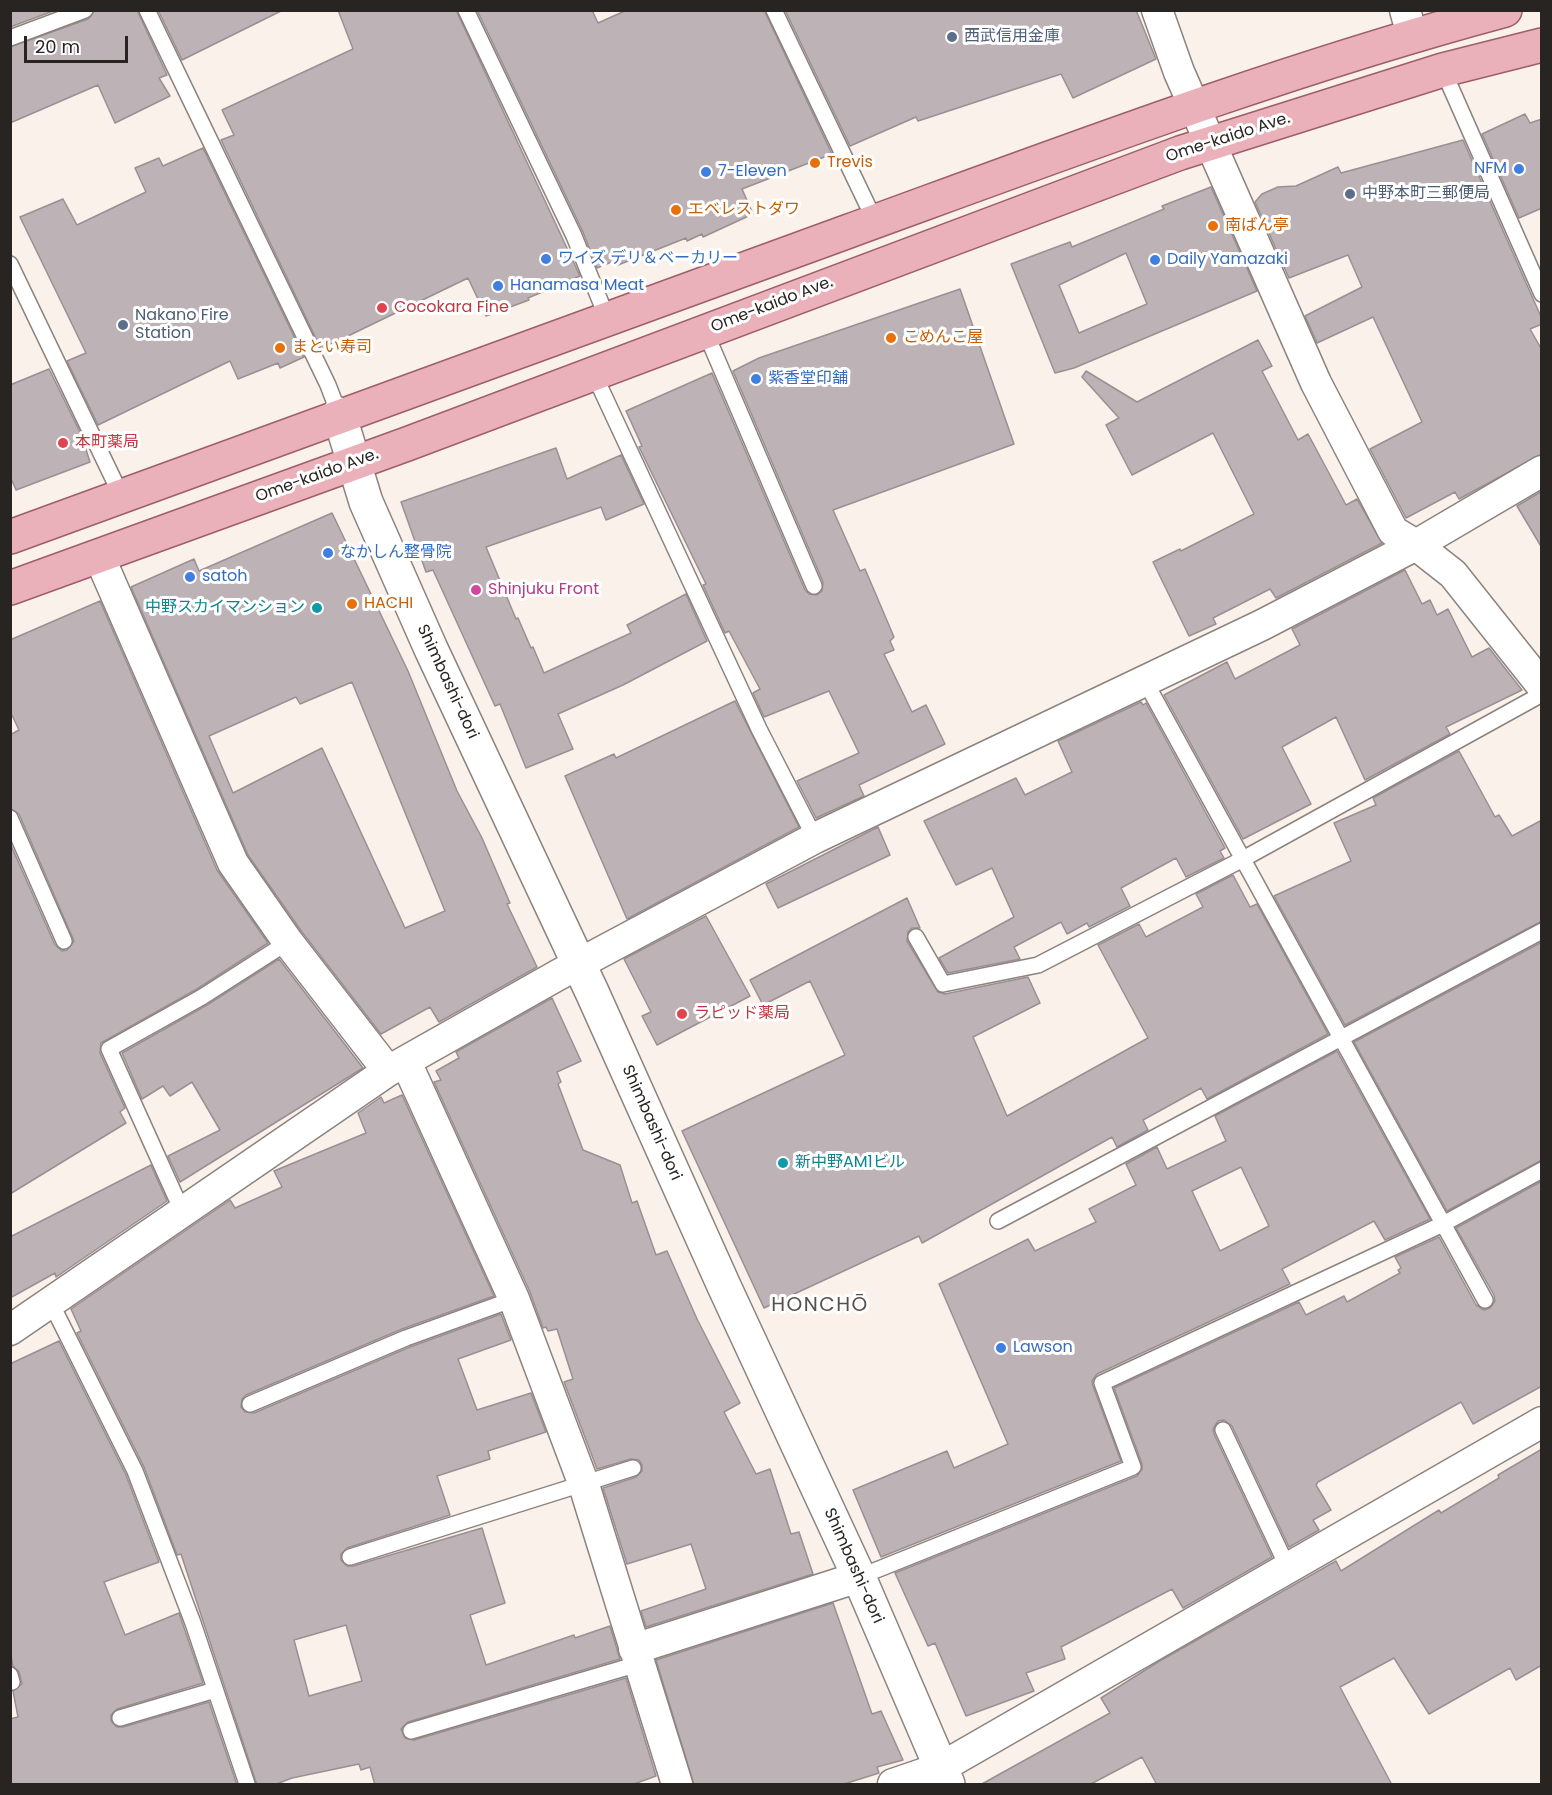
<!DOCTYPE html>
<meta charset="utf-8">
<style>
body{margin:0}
#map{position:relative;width:1552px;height:1795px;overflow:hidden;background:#faf1ea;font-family:Poppins,sans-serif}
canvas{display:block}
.frame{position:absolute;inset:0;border:12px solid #282422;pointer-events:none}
.scale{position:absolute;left:24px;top:36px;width:104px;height:27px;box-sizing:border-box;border:3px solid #282422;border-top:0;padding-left:8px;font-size:18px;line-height:21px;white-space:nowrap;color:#282422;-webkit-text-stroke:4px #fff;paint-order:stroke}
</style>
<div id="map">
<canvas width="1552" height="1795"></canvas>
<div class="frame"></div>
<div class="scale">20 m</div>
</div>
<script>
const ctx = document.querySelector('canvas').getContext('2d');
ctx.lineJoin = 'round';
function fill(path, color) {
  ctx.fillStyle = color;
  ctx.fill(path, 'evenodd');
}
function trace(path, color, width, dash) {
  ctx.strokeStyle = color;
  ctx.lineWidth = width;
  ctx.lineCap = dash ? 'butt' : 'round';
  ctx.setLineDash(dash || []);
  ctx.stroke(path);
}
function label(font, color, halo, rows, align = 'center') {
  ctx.font = font + ' Poppins,"Noto Sans JP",sans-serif';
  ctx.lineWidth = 6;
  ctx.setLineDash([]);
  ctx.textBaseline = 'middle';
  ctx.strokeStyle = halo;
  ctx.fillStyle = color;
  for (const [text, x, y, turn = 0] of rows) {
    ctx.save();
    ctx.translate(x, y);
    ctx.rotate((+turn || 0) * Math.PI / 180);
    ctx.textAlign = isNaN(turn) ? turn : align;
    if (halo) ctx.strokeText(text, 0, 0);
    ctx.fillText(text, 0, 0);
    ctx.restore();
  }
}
const building = new Path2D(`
 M10,10H56L10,27Z
 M95,10H137L167,75L159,78L170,96L115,123L98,85L10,123V47L88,19Z
 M158,10H283L182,60Z
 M338,10H456L580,276L528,298L529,300L486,316L468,278L321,349L221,140L234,135L222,110L353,49Z
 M477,10H592L598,23L627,10H764L832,154L742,189L753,214L703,237L702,234L687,241L686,238L618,265L616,260L597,268L583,232Z
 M785,10H1136L1156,59L1073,98L1061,74L918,121L916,117L850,146Z
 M1525,114L1530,123L1542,119V208L1519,218L1482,134Z
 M1463,140L1542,319V324L1530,329L1542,350V454L1459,499L1455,492L1406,518L1370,449L1422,422L1373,317L1317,343L1305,316L1362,287L1348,255L1289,278L1255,202L1262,194L1278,187L1296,186L1338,167L1341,173Z
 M203,148L304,357L280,368L278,363L238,379L230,361L98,425L67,361L86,353L20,217L63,199L77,225L146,192L135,168L159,158L163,166Z
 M1211,187L1257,291L1074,368L1055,373L1011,264L1070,242L1072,247L1164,209L1162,206ZM1126,253L1147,304L1079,333L1059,285Z
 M960,289L1014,444L833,510L860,571L865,569L894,637L890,641L894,650L884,654L912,712L926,705L945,744L859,785L864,796L816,818L797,781L859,753L829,691L764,717L753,693L760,689L729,631L725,633L703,585L706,584L639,447L642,446L626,411L712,373L805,590L809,594L817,595L822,591L823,582L733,371L759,358Z
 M1258,340L1272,366L1262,371L1298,440L1308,434L1346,505L1357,499L1382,543L1276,598L1270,589L1213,618L1216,624L1189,636L1153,562L1180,549L1181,551L1254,514L1213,433L1132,475L1106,425L1119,418L1082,377L1086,371L1137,402Z
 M49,369L81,434L90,462L16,490L10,476V385Z
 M556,448L567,479L621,455L644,504L606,520L601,507L486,547L516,619L518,618L531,648L533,647L544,673L631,633L627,625L686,594L707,641L623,685L558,714L573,749L526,768L500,704L495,706L433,570L426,572L401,502Z
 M1542,491V548L1517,506Z
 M332,513L408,671L457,791L482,838L510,903L507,904L537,967L439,1022L430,1007L381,1034L302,932L248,855L131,587L194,559L199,571ZM352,682L445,911L405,928L322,748L233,793L209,736L296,697L300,704Z
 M1405,570L1422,604L1430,600L1437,615L1448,609L1472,657L1489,648L1522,690L1446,727L1450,734L1365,780L1336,717L1282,747L1311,804L1243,839L1164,695L1227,662L1235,679L1300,645L1292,629Z
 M100,601L217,870L268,943L197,989L101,1043L100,1053L125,1108L120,1112L126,1123L10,1194V843L55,945L62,951L67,950L74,941L19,814L10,808V735L19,730L10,711V640Z
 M735,701L799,827L627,919L565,776L614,754L616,758Z
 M1141,702L1143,705L1146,703L1225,848L1220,851L1224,858L1186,877L1176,858L1121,888L1130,906L1089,927L1087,923L1067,934L1061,922L1014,947L1020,959L948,973L939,958L1014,917L992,868L956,885L924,821L1016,778L1025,795L1072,772L1058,741Z
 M1459,751L1495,817L1499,815L1512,836L1542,820V921L1345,1025L1274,896L1351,861L1334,823L1376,805L1373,798Z
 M878,827L890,855L778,908L766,884Z
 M1233,875L1250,907L1257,904L1328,1034L1207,1099L1201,1088L1143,1120L1148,1130L1117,1147L1112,1137L922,1243L919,1236L764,1308L682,1131L845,1055L810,981L763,1005L750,980L907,898L920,928H912L908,932L907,941L938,992L945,994L1028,977L1040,1003L973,1037L1007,1116L1148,1038L1098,945L1139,924L1146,937L1203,907L1196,894Z
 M706,916L750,996L657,1045L642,1016L651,1012L624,959Z
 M1542,942V1160L1447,1211L1354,1042Z
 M279,959L363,1068L180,1182L168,1156L220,1130L192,1082L170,1096L163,1086L142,1099L122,1053L207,1005Z
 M552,998L581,1061L557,1072L561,1082L558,1084L583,1150L620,1165L632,1203L637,1201L656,1255L667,1251L697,1319L740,1403L724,1412L756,1474L770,1469L791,1534L799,1532L813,1574L646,1627L641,1611L706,1589L691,1544L627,1564L603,1488L636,1477L642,1471V1465L639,1460L631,1459L597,1469L564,1382L573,1379L557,1329L548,1331L546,1327L543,1328L530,1292L434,1082L441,1080L436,1071L459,1058L456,1052Z
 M1337,1051L1430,1219L1385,1240L1374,1221L1282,1269L1290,1284L1097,1374L1092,1381L1093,1386L1121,1461L881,1557L853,1490L947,1451L954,1468L1008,1444L939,1284L1028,1239L1035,1251L1096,1222L1089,1209L1136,1185L1126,1164L1157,1147L1167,1169L1226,1141L1215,1116ZM1241,1167L1269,1226L1220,1251L1192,1191Z
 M402,1095L494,1296L402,1329L246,1395L242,1399L241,1407L245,1412L254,1413L410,1347L501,1314L511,1340L458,1359L477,1410L531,1393L546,1432L488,1451L490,1459L437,1476L450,1515L347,1548L341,1554V1560L347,1566H353L482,1528L505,1603L470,1615L486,1665L574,1635L575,1638L610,1626L620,1659L408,1722L401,1729L405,1738L414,1740L626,1678L656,1776L631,1785H375L370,1767L361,1770L359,1764L292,1778L274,1785H257L181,1554L177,1555L144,1467L77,1333L81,1331L71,1309L230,1200L235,1208L282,1187L274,1171L366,1133L358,1113L381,1097L384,1103ZM346,1625L362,1681L309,1696L294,1640Z
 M151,1165L167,1201L56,1277L55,1273L10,1298V1237Z
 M1542,1181V1386L1473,1424L1461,1402L1318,1482L1316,1485L1331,1510L1313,1520L1319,1530L1289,1547L1232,1426L1224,1420L1218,1421L1213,1429L1214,1434L1272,1557L1183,1608L1172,1589L1128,1612L1061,1647L1065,1659L1026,1673L1034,1691L966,1716L935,1643L928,1646L895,1573L1137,1476L1142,1469V1464L1114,1388L1299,1302L1306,1315L1344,1296L1347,1302L1400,1273L1398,1270L1401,1268L1395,1257L1439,1237L1476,1305L1484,1310L1490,1308L1495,1301L1494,1295L1456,1228Z
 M59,1341L126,1475L159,1562L104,1582L125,1635L179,1613L203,1683L117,1709L111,1715V1721L117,1727H123L209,1702L237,1785H10V1719L18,1717L13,1691L22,1684L19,1672L13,1666L10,1650V1364Z
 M1542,1449V1665L1516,1680L1510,1668L1429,1714L1394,1658L1340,1687L1392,1785H1157L1142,1757L1089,1785H980L1110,1713L1101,1698L1158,1662L1336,1561L1341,1571L1439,1510L1441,1513L1499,1478L1498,1475Z
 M833,1603L872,1714L881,1711L903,1760L877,1767L879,1773L841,1785H694L656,1660Z`);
fill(building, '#bdb3b6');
trace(building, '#9a8f93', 1.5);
const lane = new Path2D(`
 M147,10L328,385L339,414
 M466,10L574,236L607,318
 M774,10L875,221
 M10,38L85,10
 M1443,70L1542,294
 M10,264L121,495
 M705,331L814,586
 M593,372L759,729L815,838
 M1145,681L1485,1300
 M10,818L64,941
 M916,937L943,984L1038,965L1243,859L1542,694
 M183,1213L109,1049L202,997L288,942
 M998,1221L1542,931
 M52,1305L135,1471L193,1623L247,1784
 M250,1404L406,1338L514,1299
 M1223,1430L1288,1568
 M350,1557L633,1468
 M859,1577L1133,1467L1102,1383L1443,1224L1542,1170
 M10,1675L12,1682
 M120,1718L215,1690
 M411,1731L638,1664`);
const street = new Path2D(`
 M1157,10L1179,72L1316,383L1393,531L1416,545L1453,574L1542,686
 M1405,10L1412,35
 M99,556L233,863L288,942L388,1071
 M406,1062L514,1299L584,1485L677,1784
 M10,1330L388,1071L558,975L815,838L1262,625L1416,545L1542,471
 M634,1649L859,1577
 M893,1784L940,1768L1542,1422`);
const secondary = new Path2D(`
 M339,414L366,502L431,649L592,992L724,1286L859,1577L948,1784`);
const primary = new Path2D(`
 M10,537C289,433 569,332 849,231C1066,152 1282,70 1505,10
 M10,588L407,444L1180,153L1443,70L1542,45`);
trace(lane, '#8c837e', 18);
trace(street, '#8c837e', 33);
trace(secondary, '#8c837e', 36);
trace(primary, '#9d5e68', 36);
trace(lane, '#fff', 15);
trace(street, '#fff', 30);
trace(secondary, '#fff', 33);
trace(primary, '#eab1bb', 33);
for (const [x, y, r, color] of [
 [952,37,6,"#5c6f8a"],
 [815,163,6,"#e8710a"],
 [1519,169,6,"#3f7fe0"],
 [706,172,6,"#3f7fe0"],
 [1350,194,6,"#5c6f8a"],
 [676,210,6,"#e8710a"],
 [1213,226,6,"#e8710a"],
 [546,259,6,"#3f7fe0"],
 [1155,260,6,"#3f7fe0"],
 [498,286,6,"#3f7fe0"],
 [382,308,6,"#e0444e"],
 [123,325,6,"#5c6f8a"],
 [891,338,6,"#e8710a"],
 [280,348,6,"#e8710a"],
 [756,379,6,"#3f7fe0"],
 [63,443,6,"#e0444e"],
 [328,553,6,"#3f7fe0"],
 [190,577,6,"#3f7fe0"],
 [476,590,6,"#d1479c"],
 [352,604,6,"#e8710a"],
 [317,608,6,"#0f9aa8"],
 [682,1014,6,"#e0444e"],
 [783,1163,6,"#0f9aa8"],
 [1001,1348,6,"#3f7fe0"]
]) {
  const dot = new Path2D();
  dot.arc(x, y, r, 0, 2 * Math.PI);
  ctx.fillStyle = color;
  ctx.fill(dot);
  trace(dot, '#fff', 2);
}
label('16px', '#4e5e75', '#fff', [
 ["西武信用金庫",964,37],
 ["中野本町三郵便局",1362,194],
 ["Nakano Fire",135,316],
 ["Station",135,334]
], 'left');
label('16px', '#282422', '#fff', [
 ["Ome-kaido Ave.",1228,138,-18],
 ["Ome-kaido Ave.",772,305,-21],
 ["Ome-kaido Ave.",317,476,-20],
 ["Shimbashi-dori",447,682,65],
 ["Shimbashi-dori",651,1123,66],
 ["Shimbashi-dori",853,1566,66]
]);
label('16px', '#c56008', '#fff', [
 ["Trevis",827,163],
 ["エベレストダワ",688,210],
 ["南ばん亭",1225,226],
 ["こめんこ屋",903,338],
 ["まとい寿司",292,348],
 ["HACHI",364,604]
], 'left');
label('16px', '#366cbe', '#fff', [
 ["NFM",1507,169,"right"],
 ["7-Eleven",718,172],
 ["ワイズ デリ＆ベーカリー",558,259],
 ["Daily Yamazaki",1167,260],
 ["Hanamasa Meat",510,286],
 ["紫香堂印舗",768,379],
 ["なかしん整骨院",340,553],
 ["satoh",202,577],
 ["Lawson",1013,1348]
], 'left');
label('16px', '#be3a42', '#fff', [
 ["Cocokara Fine",394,308],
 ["本町薬局",75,443],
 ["ラピッド薬局",694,1014]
], 'left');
label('16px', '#b23c85', '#fff', [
 ["Shinjuku Front",488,590]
], 'left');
label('16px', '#0d838f', '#fff', [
 ["中野スカイマンション",305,608],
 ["新中野AM1ビル",795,1163,"left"]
], 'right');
ctx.letterSpacing = '1.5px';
label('20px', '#58504b', '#fff', [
 ["HONCHŌ",820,1306]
]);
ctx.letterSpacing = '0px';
</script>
